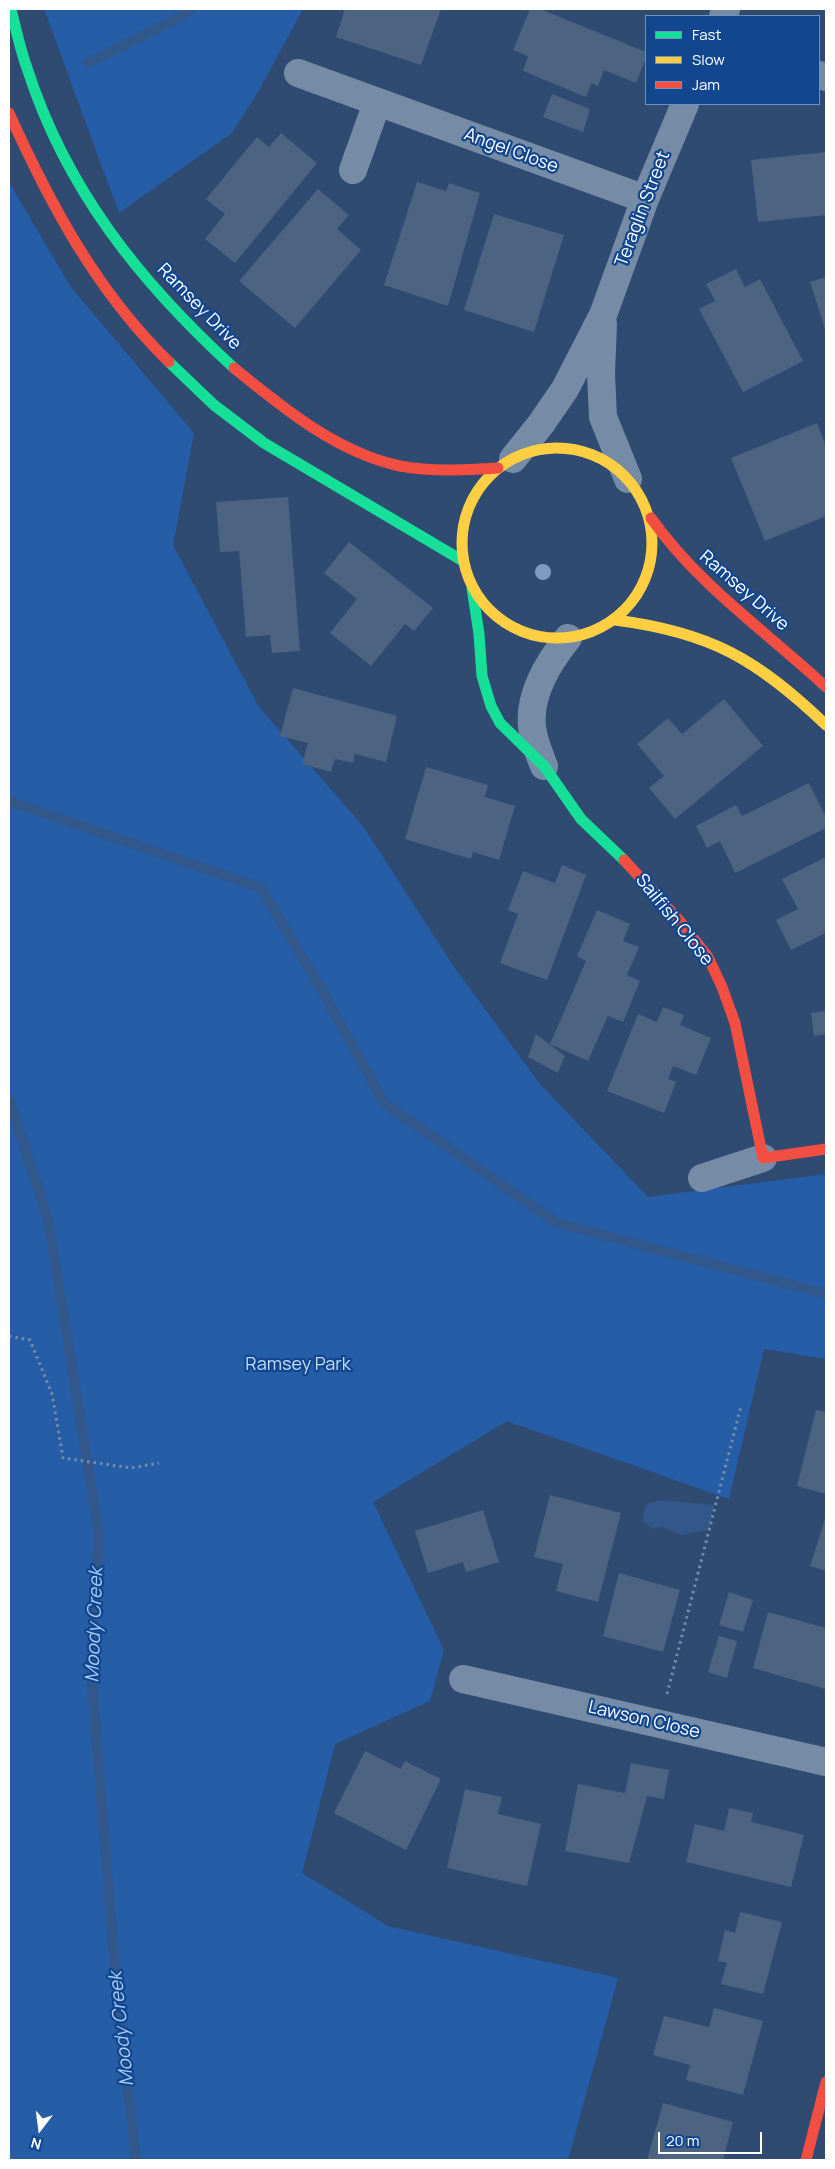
<!DOCTYPE html>
<style>
body{margin:0}
#map{position:relative;width:835px;height:2169px;overflow:hidden;background:#2f4b72;font-family:Manrope,sans-serif}
canvas{display:block}
.frame{position:absolute;inset:0;border:10px solid #fff;pointer-events:none}
.legend{position:absolute;left:645px;top:15px;width:175px;height:90px;box-sizing:border-box;background:#12478f;border:1px solid #7191bc;margin:0;padding:6px 9px;list-style:none;font-size:15px;color:#fff}
.legend li{display:flex;align-items:center;gap:10px;height:25px}
.legend b{width:25px;border:1px solid #7191bc}
.north{position:absolute;left:15px;top:2104px;width:50px;height:50px;-webkit-text-stroke:4px #12478f;paint-order:stroke;rotate:195deg;font-size:14px;font-weight:700;line-height:20px;text-align:center;color:#fff}
.north::after{content:'';display:block;margin:auto;width:18px;height:22px;background:#fff;clip-path:polygon(50% 0,100% 100%,50% 72%,0 100%)}
.scale{position:absolute;left:658px;top:2132px;width:104px;height:22px;box-sizing:border-box;border:2px solid #fff;border-top:0;padding-left:6px;font-size:15px;line-height:18px;white-space:nowrap;color:#fff;-webkit-text-stroke:4px #12478f;paint-order:stroke}
</style>
<div id="map">
<canvas width="835" height="2169"></canvas>
<div class="frame"></div>
<ul class="legend">
<li><b style="height:6px;background:#16e098"></b>Fast</li>
<li><b style="height:6px;background:#ffcf43"></b>Slow</li>
<li><b style="height:6px;background:#f24e42"></b>Jam</li>
</ul>
<div class="north">N</div>
<div class="scale">20 m</div>
</div>
<script>
const ctx = document.querySelector('canvas').getContext('2d');
ctx.lineJoin = 'round';
function fill(path, color) {
  ctx.fillStyle = color;
  ctx.fill(path, 'evenodd');
}
function trace(path, color, width, dash) {
  ctx.strokeStyle = color;
  ctx.lineWidth = width;
  ctx.lineCap = dash ? 'butt' : 'round';
  ctx.setLineDash(dash || []);
  ctx.stroke(path);
}
function label(font, color, halo, rows, align = 'center') {
  ctx.font = font + ' Manrope,sans-serif';
  ctx.lineWidth = 4.5;
  ctx.setLineDash([]);
  ctx.textBaseline = 'middle';
  ctx.strokeStyle = halo;
  ctx.fillStyle = color;
  for (const [text, x, y, turn = 0] of rows) {
    ctx.save();
    ctx.translate(x, y);
    ctx.rotate((+turn || 0) * Math.PI / 180);
    ctx.textAlign = isNaN(turn) ? turn : align;
    if (halo) ctx.strokeText(text, 0, 0);
    ctx.fillText(text, 0, 0);
    ctx.restore();
  }
}
fill(new Path2D(`
 M44,9H303L258,92L232,133L119,213Z
 M9,182L70,286L194,433L173,545L259,707L363,826L454,967L540,1084L648,1197L826,1174V1359L764,1349L729,1499L507,1421L373,1502L444,1650L430,1701L335,1744L302,1873L388,1926L618,1978L568,2160H9Z`), '#255da7');
fill(new Path2D(`
 M660,1500L714,1505L709,1530L682,1535L662,1527L652,1529L642,1521L646,1504Z`), '#31578b');
trace(new Path2D(`
 M88,63L182,16L190,9
 M9,801L261,888L323,992L384,1103L557,1223L826,1294
 M9,1099L48,1219L99,1534L91,1671L116,1981L136,2160`), '#31578b', 10);
fill(new Path2D(`
 M345,9H441L421,65L336,37Z
 M530,9H540L646,52V58L636,83L604,70L598,86L592,83L586,97L523,71L528,56L513,50Z
 M552,94L590,109L583,132L543,117Z
 M281,133L317,163L235,263L205,239L225,214L206,199L257,137L269,147Z
 M826,152V215L758,222L751,160Z
 M417,182L446,191L449,183L480,193L448,306L384,285Z
 M318,189L349,215L337,229L361,250L295,328L239,281Z
 M494,214L564,235L534,332L464,310Z
 M736,269L745,287L760,279L803,361L743,392L699,309L715,301L706,284Z
 M826,277V332L810,282Z
 M817,423L826,446V516L765,541L731,458Z
 M288,497L300,651L272,653L270,635L246,637L239,551L220,552L216,502Z
 M349,542L433,608L414,631L405,624L371,666L330,633L357,599L324,573Z
 M293,688L397,716L386,762L355,754L353,763L335,759L331,772L302,764L308,743L280,736Z
 M724,699L763,746L675,819L649,788L664,776L637,744L668,718L682,734Z
 M426,767L488,785L485,797L515,806L499,860L473,852L471,859L405,839Z
 M809,783L826,817V828L735,873L720,841L707,848L696,826L736,805L742,816Z
 M826,857V933L791,950L776,920L798,909L782,879Z
 M562,865L586,875L547,980L500,963L518,914L508,910L523,871L555,883Z
 M597,910L630,924L623,941L639,947L627,975L640,981L623,1022L608,1016L588,1061L550,1044L586,961L577,956Z
 M663,1007L684,1015L680,1025L711,1038L696,1075L673,1066L668,1079L676,1082L664,1113L607,1091L638,1014L657,1022Z
 M826,1011V1034L814,1036L811,1013Z
 M536,1034L565,1056L558,1073L528,1057Z
 M816,1410L826,1412V1494L797,1486Z
 M550,1495L621,1513L598,1602L556,1591L563,1564L534,1557Z
 M483,1510L499,1562L466,1572L463,1562L428,1573L415,1531Z
 M826,1516V1571L810,1566Z
 M619,1573L680,1590L663,1652L603,1636Z
 M729,1592L753,1600L743,1632L719,1625Z
 M768,1612L826,1628L825,1689L753,1668Z
 M719,1636L737,1641L727,1678L708,1672Z
 M365,1751L401,1769L405,1761L441,1779L406,1850L334,1813Z
 M631,1763L669,1770L664,1799L647,1796L629,1863L565,1851L578,1784L625,1793Z
 M465,1789L502,1797L498,1814L541,1824L527,1886L447,1868Z
 M729,1808L753,1813L751,1822L804,1835L791,1887L686,1862L695,1824L724,1831Z
 M740,1912L782,1922L763,1994L721,1984L727,1963L718,1961L725,1930L735,1933Z
 M714,2008L763,2021L743,2095L686,2080L690,2065L653,2055L664,2016L709,2027Z
 M663,2103L733,2122L723,2160H647Z`), '#4c6382');
trace(new Path2D(`
 M9,1336L30,1340L52,1394L63,1458L131,1468L159,1463
 M667,1694L741,1406`), '#768ca6', 3, [2.5, 4]);
trace(new Path2D(`
 M723,16L726,9
 M298,73L645,199
 M819,75L826,77
 M353,170L377,103
 M603,324L601,374L603,417L628,479
 M513,459L541,424L565,389L603,315L645,199L685,104
 M544,766C540,756 535,744 533,733C526,699 547,664 568,638
 M702,1178L763,1158
 M463,1679L826,1762`), '#768ca6', 28);
trace(new Path2D(`
 M11,9C16,29 20,49 27,68C66,190 141,283 234,368
 M169,362L214,405L264,443L463,561
 M472,588L479,634L482,676L491,706L500,723L544,766L581,819L624,860`), '#16e098', 11);
trace(new Path2D(`
 M462 543a95 95 0 1 1 190 0a95 95 0 1 1-190 0Z
 M615,620C710,632 757,659 826,725`), '#ffcf43', 11);
trace(new Path2D(`
 M9,113C50,204 97,292 169,362
 M234,368C282,407 337,453 400,466C432,472 465,470 498,468
 M651,518C698,585 767,632 826,687
 M624,860L678,919L708,957L722,987L735,1023L763,1158L826,1149
 M806,2160L826,2082`), '#f24e42', 11);
ctx.fillStyle = '#819bbe';
for (const [x, y] of [
 [543,572]
]) {
  ctx.beginPath();
  ctx.arc(x, y, 8, 0, 2 * Math.PI);
  ctx.fill();
}
label('18px', '#fff', '#12478f', [
 ["Angel Close",511,151,20],
 ["Teraglin Street",643,209,-69],
 ["Ramsey Drive",199,307,46],
 ["Ramsey Drive",744,591,41],
 ["Sailfish Close",674,920,51],
 ["Lawson Close",644,1720,13]
]);
label('18px', '#c4ddfc', '#12478f', [
 ["Ramsey Park",298,1365]
]);
label('italic 19px', '#a9ccf9', '#12478f', [
 ["Moody Creek",95,1625,-88],
 ["Moody Creek",122,2029,-96]
]);
</script>
